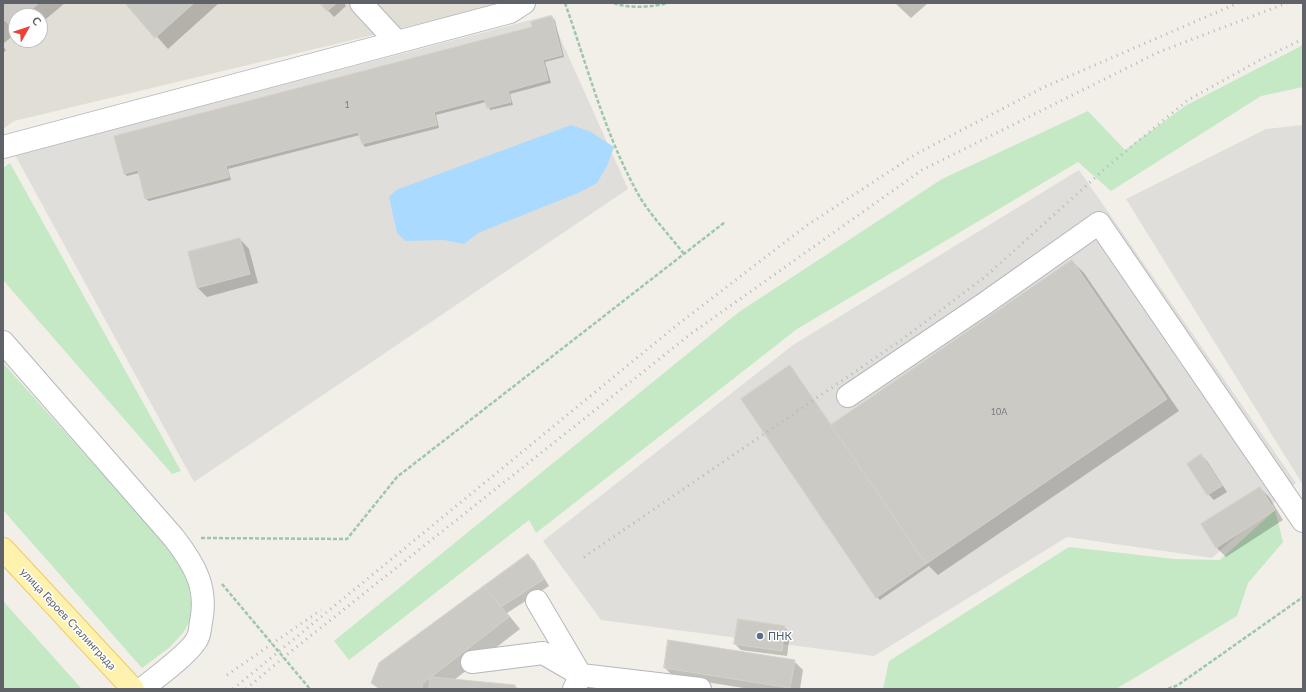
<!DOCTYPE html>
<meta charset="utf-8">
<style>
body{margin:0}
#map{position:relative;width:1306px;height:692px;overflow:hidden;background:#f1efe8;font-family:Lato,sans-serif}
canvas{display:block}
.frame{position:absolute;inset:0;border:4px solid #5f6368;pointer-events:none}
.north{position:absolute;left:8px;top:8px;width:40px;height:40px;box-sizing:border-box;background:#fff;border:1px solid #bfc1c3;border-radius:50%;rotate:51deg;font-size:11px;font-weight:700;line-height:16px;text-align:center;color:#5f6368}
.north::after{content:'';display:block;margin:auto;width:14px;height:18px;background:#ea4335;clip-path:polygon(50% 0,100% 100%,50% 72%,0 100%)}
</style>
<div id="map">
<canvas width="1306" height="692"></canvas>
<div class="frame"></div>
<div class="north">С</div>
</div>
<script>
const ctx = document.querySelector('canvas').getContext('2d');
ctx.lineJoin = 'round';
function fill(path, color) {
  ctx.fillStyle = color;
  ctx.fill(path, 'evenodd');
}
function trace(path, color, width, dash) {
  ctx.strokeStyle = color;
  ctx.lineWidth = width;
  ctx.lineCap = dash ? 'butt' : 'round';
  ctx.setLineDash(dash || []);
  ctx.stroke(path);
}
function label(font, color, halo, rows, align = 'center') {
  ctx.font = font + ' Lato,sans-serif';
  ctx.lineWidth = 3;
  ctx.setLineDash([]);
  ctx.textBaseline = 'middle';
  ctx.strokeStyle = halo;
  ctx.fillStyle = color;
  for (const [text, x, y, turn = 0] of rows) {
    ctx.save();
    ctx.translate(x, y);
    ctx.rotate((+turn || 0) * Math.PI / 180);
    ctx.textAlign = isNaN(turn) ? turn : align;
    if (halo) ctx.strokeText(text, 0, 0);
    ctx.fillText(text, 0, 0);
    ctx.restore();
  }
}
fill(new Path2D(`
 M550,15L628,189L194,482L15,155Z
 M1303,125V485L1126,199L1266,129Z
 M1079,170L1296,483L1212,558L1067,537L874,656L601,620L543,541L793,345Z`), '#e0deda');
fill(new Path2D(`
 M3,3H507L14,121L3,129ZM16,16H40V40H16Z`), '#e1ded6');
fill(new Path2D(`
 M1303,45V87L1261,96L1111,191L1078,162L797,329L536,533L529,520L349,660L334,641L739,312L942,179L1088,111L1125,150L1185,106Z
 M10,163L181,471L172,474L3,280V168Z
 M3,363L186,567L193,615L183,633L170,647L142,668L3,510Z
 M1275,510L1283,542L1248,583L1237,616L1116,689H883L889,661L1069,547L1174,559L1220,560Z
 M3,601L82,689H3Z`), '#c5e8c5');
fill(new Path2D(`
 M571,125L591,132L614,147L607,166L597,183L578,193L478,233L464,244L444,240L406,241L397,233L389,197L396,190Z`), '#aadaff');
fill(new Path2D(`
 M3,3H65L40,24V16H16V33L3,44Z
 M127,3H219L168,49Z
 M321,3H344L346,6L334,17Z
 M895,3H928L911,18Z
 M552,17L555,20L564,57L545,62L551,83L510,94L513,105L490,110L486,102L436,115L439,128L365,147L363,144L360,135L228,169L231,180L149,201L146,199L139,173L127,176L124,173L534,28Z
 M3,46L6,50L3,53Z
 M240,239L249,249L258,283L207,297L198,288Z
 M1072,261L1084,273L1179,411L938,575L929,566L880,600L877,597L831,426Z
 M1201,455L1207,461L1227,492L1214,500L1208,494Z
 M1260,488L1269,497L1283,520L1226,557L1217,548Z
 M528,555L534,561L549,586L507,613L520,629L454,680L515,686L518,689H379L372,682L484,587Z
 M784,627L790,633L787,656L741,650L735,644Z
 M794,661L803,670L800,689H750L674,677L665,668Z`), '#0003');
const building = new Path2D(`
 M3,3H39L24,16H16V23L11,27L5,20L3,22Z
 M125,3H194L155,38Z
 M320,3H337L327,11Z
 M552,16L562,55L543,60L548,80L508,91L511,102L487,108L484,99L434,112L437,125L362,144L358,132L226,166L229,177L145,199L138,170L124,174L114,136L532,27L531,22Z
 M240,238L250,274L197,288L188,252Z
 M1072,260L1167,399L926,564L831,425Z
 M790,365L926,564L876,598L741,399Z
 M1201,454L1222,486L1207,495L1187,464Z
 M1260,487L1275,510L1216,548L1201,524Z
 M528,554L544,579L501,607L484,586Z
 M484,586L509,617L422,684V689H380L371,683L379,663Z
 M738,619L785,626L782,651L734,644Z
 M668,640L795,660L790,688L664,668Z
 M431,677L515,685V689H429Z`);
fill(building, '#cccac5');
trace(building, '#d6d1c6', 1);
const minor = new Path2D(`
 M361,3L397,42
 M3,147L510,12L524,3
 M3,342L174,538C195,565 208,588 201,622C200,627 200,633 198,637C193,651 154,679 142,689
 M848,396L984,304L1099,223L1303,521
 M537,601L580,674
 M472,662L543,653L581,675
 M574,689L581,675L700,689`);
const major = new Path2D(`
 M3,549L133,689`);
trace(minor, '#b5b8bc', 24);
trace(major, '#f2c960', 24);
trace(new Path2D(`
 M565,3C588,68 606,139 641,199C653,218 670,236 684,254
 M614,3C629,9 652,7 668,3
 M201,538L347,539L397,477L725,222
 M222,584L310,689
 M1168,689L1178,685L1303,597`), '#9cc7a9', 2.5, [4, 2]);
trace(minor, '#fff', 22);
trace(major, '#fff2af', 22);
trace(new Path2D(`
 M584,557L900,341L986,276L1108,166L1188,100L1260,60L1303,39
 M227,675L321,610
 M233,689L677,325L806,226L916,154L1042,88L1238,3
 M246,689L284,657L692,333L922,170L1159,52L1287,3`), '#b6b7b8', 3, [1, 5]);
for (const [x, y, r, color] of [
 [760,636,4,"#5c6f8a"]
]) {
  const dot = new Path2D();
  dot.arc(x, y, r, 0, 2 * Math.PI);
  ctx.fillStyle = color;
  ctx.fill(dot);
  trace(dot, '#fff', 1.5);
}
label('9px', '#7a7d7f', null, [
 ["1",347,105],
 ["10А",999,412]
]);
label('11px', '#5f6368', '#fff', [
 ["улица Героев Сталинграда",68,619,47]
]);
label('11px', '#4e5e75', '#fff', [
 ["ПНК",768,636]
], 'left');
</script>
